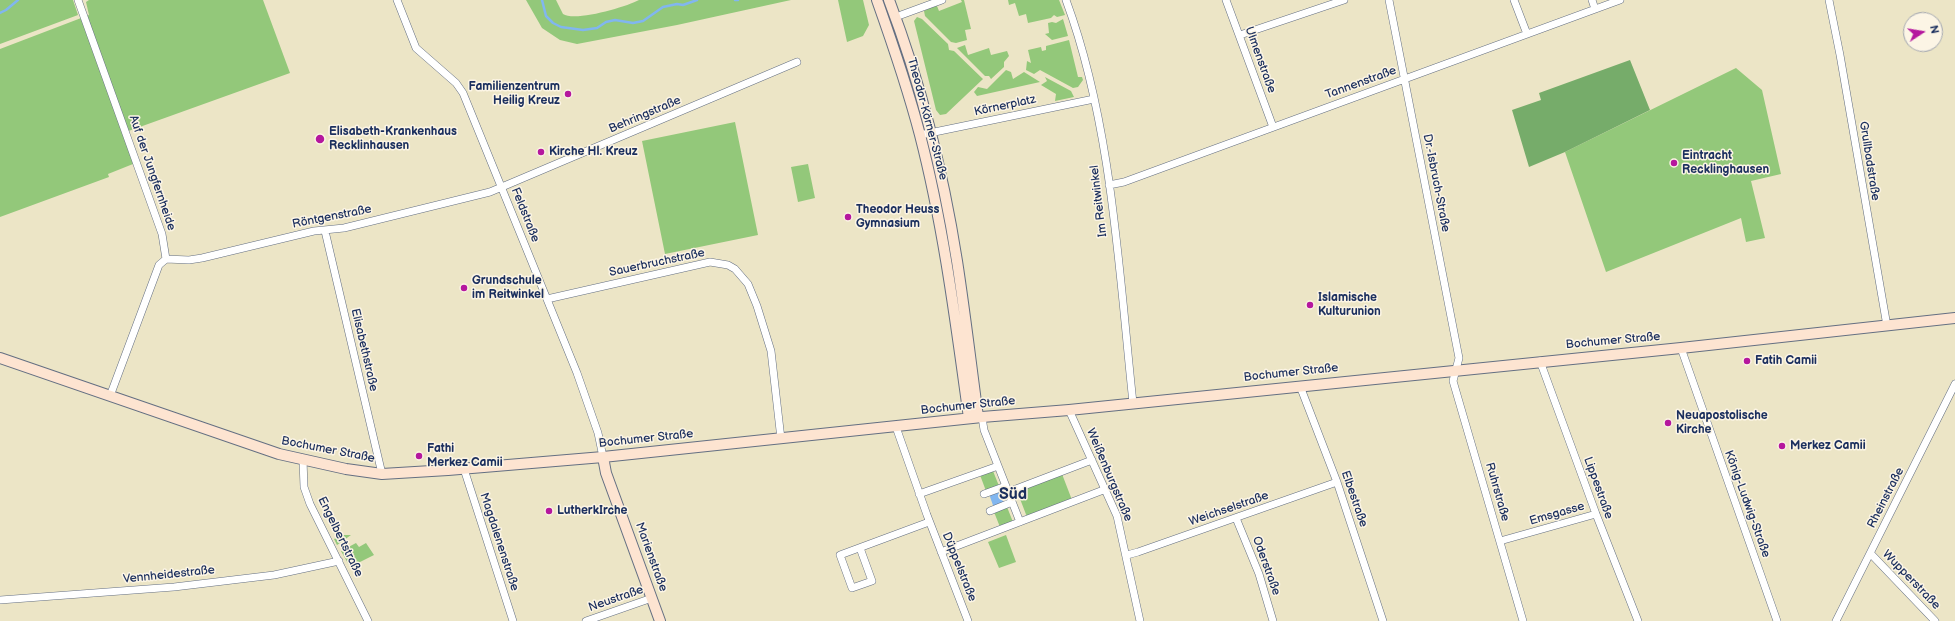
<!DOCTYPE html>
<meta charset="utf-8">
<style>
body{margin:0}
#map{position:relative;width:1955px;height:621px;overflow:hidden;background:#ece5c6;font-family:"Balsamiq Sans",sans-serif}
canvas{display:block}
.north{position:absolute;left:1903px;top:12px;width:40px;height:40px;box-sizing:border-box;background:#fcf5e5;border:1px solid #a2a6af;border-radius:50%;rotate:78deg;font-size:11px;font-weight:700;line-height:16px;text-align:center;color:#1b2f5e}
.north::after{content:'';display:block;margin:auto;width:14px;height:18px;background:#b5179e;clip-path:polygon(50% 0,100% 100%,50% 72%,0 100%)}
</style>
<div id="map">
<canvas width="1955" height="621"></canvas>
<div class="north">N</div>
</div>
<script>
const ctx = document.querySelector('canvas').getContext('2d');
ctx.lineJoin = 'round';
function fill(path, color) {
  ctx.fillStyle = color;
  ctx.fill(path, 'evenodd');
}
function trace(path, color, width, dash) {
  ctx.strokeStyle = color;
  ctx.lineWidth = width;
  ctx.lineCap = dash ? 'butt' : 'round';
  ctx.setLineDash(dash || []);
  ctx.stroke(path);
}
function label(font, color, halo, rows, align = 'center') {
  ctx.font = font + ' "Balsamiq Sans",sans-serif';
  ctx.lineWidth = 3;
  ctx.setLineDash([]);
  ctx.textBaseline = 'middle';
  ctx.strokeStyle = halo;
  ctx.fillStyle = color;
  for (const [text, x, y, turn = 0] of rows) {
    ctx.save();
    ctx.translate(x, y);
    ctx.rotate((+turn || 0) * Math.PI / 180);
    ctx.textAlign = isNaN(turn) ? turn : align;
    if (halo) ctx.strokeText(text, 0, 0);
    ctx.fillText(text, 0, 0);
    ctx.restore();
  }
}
fill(new Path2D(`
 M0,0H73L78,15L0,44Z
 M89,0H263L290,73L123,133L133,164L108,174L109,177L0,217V49L89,15L86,2Z
 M526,0H556L563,14C575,22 626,7 639,0H791L677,25L577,44L560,40L542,28Z
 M838,0H863L869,25L863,36L847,42Z
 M881,0H885L915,88L924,121L920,122Z
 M961,0H964L971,29L965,30L967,40L956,43L951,42L925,16L924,11L931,7L937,6L939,11L962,2Z
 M1008,0H1059L1065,15L1057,17L1054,15L1051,18L1028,23L1026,14L1019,16L1015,3L1009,5Z
 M917,17L922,19L948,44L949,50L954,51L983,79L946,114L940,115L936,110L914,21Z
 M1063,19L1068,36L1052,40L1045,34L1049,33L1048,23L1052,22L1056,23Z
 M1069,40L1078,77H1082L1083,80L1078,87L1073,88L1040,70L1034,74L1026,70L1027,61L1031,63L1028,50L1041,47L1042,51L1046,50V46Z
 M965,45L968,55L989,48L991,55L1007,51L1009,56L1004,62V67L991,79L989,76H985L957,48Z
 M1736,68L1762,90L1781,174L1751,181L1765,238L1746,242L1741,218L1606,272L1565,152Z
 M1006,70L1011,72L1013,79L1024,72L1040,82L977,96L974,92L978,87L987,89Z
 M1045,77L1071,91L1074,97L1055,101L1056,94L1041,85L1047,81Z
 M735,122L758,235L665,254L642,141Z
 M928,153H932L950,243H947Z
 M808,164L815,198L798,202L791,167Z
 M993,471L999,486L986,491L980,475Z
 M1062,474L1072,500L1027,517L1017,491Z
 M1007,507L1013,522L1000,527L994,512Z
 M344,535H351L337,545L334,539Z
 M1006,535L1016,562L999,568L988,542Z
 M356,543L359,547L366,543L374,555L350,567L341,551Z`), '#93c87a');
fill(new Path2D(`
 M1630,60L1650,110L1565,152L1529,167L1512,110L1541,100L1539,93Z`), '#76ac6a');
fill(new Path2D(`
 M999,490L1004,504L994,508L989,494Z`), '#81b6ef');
trace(new Path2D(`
 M542,0L546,16L553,23L561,27L583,30L597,28L606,22L615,20L633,23L643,21L663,7L677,4L683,5L697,0
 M735,0H738
 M0,13L6,10L18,0`), '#81b6ef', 2.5);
const street = new Path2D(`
 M78,0L162,234L166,259
 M397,0L416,48L456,83L463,93L577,373L598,433L603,457
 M1066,0C1112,124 1119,272 1133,403
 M1226,0L1273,127
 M1389,0L1459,358L1453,381L1523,621
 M1514,0L1527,34
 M1592,0L1595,9
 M1829,0L1840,55L1887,326
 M901,15L942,0
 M1240,35L1344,0
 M920,135L1094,99
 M1109,185L1124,182L1620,0
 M325,231L382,474
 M166,259L189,260L202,258L314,231L344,228L490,192L797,62
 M547,299L710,262L728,265L735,269L748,284L757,306L771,351L781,439
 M1681,348L1777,621
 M1540,361L1596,514L1638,621
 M1300,386L1337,482L1383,621
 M110,396L159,265L166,259
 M1069,410L1117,516L1140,621
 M982,417L984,430L1020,522
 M896,427L927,515L968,621
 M303,460L304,487L310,504L368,621
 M464,469L513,621
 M1008,492L1092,460
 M919,494L998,466
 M984,494L1006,486
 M990,511L1012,502
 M1236,518L1259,574L1273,621
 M1500,541L1596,514
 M860,548L872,581L852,588L840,555L929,522
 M941,552L1106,489
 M1871,554L1935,621
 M1127,555L1138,552L1337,482
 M0,600L174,587L274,575L339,561
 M586,621L652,598
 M1836,621L1955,384`);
const secondary = new Path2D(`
 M877,0C893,45 908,89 920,135C944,228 956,324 969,418
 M889,0C921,84 943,172 957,261C965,313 971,365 978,417
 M0,358L279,454L346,469L382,474L448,470L603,457L982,417L1069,410L1681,348L1955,318
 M603,457L606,473L660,621`);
trace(street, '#646f82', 8);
trace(secondary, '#646f82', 12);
trace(street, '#fff', 7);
trace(secondary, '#fde4d1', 10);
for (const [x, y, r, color] of [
 [568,94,4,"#b5179e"],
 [320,139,5,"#b5179e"],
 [541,152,4,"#b5179e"],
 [1674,163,4,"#b5179e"],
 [848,217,4,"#b5179e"],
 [464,288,4,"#b5179e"],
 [1310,305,4,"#b5179e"],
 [1747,361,4,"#b5179e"],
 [1668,423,4,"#b5179e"],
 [1782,446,4,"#b5179e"],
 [419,456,4,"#b5179e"],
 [549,511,4,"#b5179e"]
]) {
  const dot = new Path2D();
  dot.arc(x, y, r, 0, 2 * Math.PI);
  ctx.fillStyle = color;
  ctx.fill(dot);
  trace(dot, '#fcf5e5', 1.5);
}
label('12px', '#1b2f5e', '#fcf5e5', [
 ["Ulmenstraße",1260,60,70],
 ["Tannenstraße",1361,83,-20],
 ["Körnerplatz",1005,106,-12],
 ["Behringstraße",645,115,-23],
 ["Theodor-Körner-Straße",927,119,75],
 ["Grullbadstraße",1869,161,81],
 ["Auf der Jungfernheide",152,173,71],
 ["Dr.-Isbruch-Straße",1436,183,79],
 ["Im Reitwinkel",1099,201,-97],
 ["Feldstraße",525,215,68],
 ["Röntgenstraße",332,217,-11],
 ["Sauerbruchstraße",657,263,-12],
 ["Bochumer Straße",1613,341,-5],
 ["Elisabethstraße",364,350,77],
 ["Bochumer Straße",1291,373,-6],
 ["Bochumer Straße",968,406,-6],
 ["Bochumer Straße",646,439,-6],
 ["Bochumer Straße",328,450,11],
 ["Weißenburgstraße",1109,475,67],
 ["Lippestraße",1598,488,70],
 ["Ruhrstraße",1497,492,74],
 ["Rheinstraße",1886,498,-63],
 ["Elbestraße",1354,499,71],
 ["König-Ludwig-Straße",1747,504,70],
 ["Weichselstraße",1229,509,-19],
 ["Emsgasse",1557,514,-16],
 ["Engelbertstraße",340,537,64],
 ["Magdalenenstraße",499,542,72],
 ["Marienstraße",651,557,70],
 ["Oderstraße",1266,566,70],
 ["Düppelstraße",959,567,68],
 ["Vennheidestraße",169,575,-6],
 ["Wupperstraße",1911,580,46],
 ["Neustraße",616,599,-19]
]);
label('bold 12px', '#1b2f5e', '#fcf5e5', [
 ["Familienzentrum",560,87,"right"],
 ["Heilig Kreuz",560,101,"right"],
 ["Elisabeth-Krankenhaus",329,132],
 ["Recklinhausen",329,146],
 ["Kirche Hl. Kreuz",549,152],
 ["Eintracht",1682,156],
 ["Recklinghausen",1682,170],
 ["Theodor Heuss",856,210],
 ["Gymnasium",856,224],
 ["Grundschule",472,281],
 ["im Reitwinkel",472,295],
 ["Islamische",1318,298],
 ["Kulturunion",1318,312],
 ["Fatih Camii",1755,361],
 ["Neuapostolische",1676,416],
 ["Kirche",1676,430],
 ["Merkez Camii",1790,446],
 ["Fathi",427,449],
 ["Merkez Camii",427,463],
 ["LutherkIrche",557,511]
], 'left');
label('bold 16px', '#1b2f5e', '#fcf5e5', [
 ["Süd",1013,495]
]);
</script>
